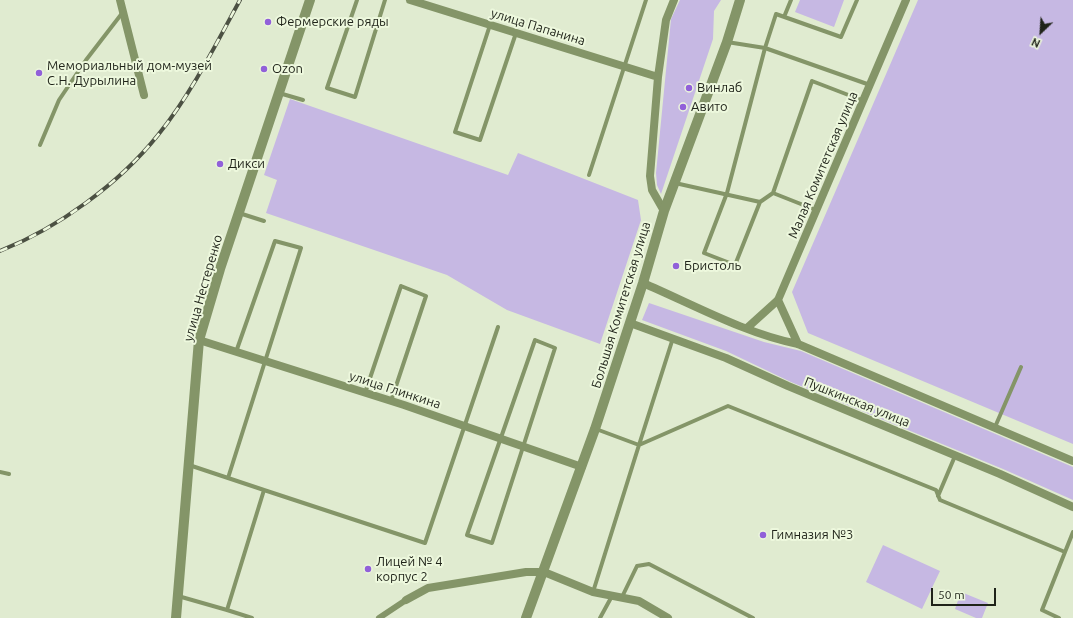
<!DOCTYPE html>
<meta charset="utf-8">
<style>
body{margin:0}
#map{position:relative;width:1073px;height:618px;overflow:hidden;background:#e0ebd0;font-family:Ubuntu,sans-serif}
canvas{display:block}
.north{position:absolute;left:1021px;top:12px;width:40px;height:40px;-webkit-text-stroke:3px #edf8dd;paint-order:stroke;rotate:205deg;font-size:11px;font-weight:700;line-height:16px;text-align:center;color:#1f2319}
.north::after{content:'';display:block;margin:auto;width:14px;height:18px;background:#1f2319;clip-path:polygon(50% 0,100% 100%,50% 72%,0 100%)}
.scale{position:absolute;left:931px;top:588px;width:65px;height:18px;box-sizing:border-box;border:2px solid #1f2319;border-top:0;padding-left:5px;font-size:12px;line-height:14px;white-space:nowrap;color:#1f2319;-webkit-text-stroke:3px #edf8dd;paint-order:stroke}
</style>
<div id="map">
<canvas width="1073" height="618"></canvas>
<div class="north">N</div>
<div class="scale">50 m</div>
</div>
<script>
const ctx = document.querySelector('canvas').getContext('2d');
ctx.lineJoin = 'round';
function fill(path, color) {
  ctx.fillStyle = color;
  ctx.fill(path, 'evenodd');
}
function trace(path, color, width, dash) {
  ctx.strokeStyle = color;
  ctx.lineWidth = width;
  ctx.lineCap = dash ? 'butt' : 'round';
  ctx.setLineDash(dash || []);
  ctx.stroke(path);
}
function label(font, color, halo, rows, align = 'center') {
  ctx.font = font + ' Ubuntu,sans-serif';
  ctx.lineWidth = 4;
  ctx.setLineDash([]);
  ctx.textBaseline = 'middle';
  ctx.strokeStyle = halo;
  ctx.fillStyle = color;
  for (const [text, x, y, turn = 0] of rows) {
    ctx.save();
    ctx.translate(x, y);
    ctx.rotate((+turn || 0) * Math.PI / 180);
    ctx.textAlign = isNaN(turn) ? turn : align;
    if (halo) ctx.strokeText(text, 0, 0);
    ctx.fillText(text, 0, 0);
    ctx.restore();
  }
}
fill(new Path2D(`
 M680,0H721L714,11L713,39L661,194L657,185L656,173L671,19Z
 M800,0H844L834,27L795,12Z
 M918,0H1073V444L808,333L792,292Z
 M290,99L508,175L518,153L638,200L641,220L600,344L507,310L447,275L266,213L277,180L264,175Z
 M649,303L764,342L801,351L1073,467V500L1003,469L791,382L726,351L642,320Z
 M883,545L940,571L922,609L866,582Z
 M961,592L988,603L982,618H976L955,609Z`), '#c6b8e3');
trace(new Path2D(`
 M357,0L327,88L355,97L385,0
 M784,17L791,0
 M490,25L455,132L480,140L516,33
 M727,42L765,48L776,14L841,37L857,0
 M279,93L303,100
 M40,145L59,100L86,60L123,12
 M589,175L646,0
 M675,183L760,202
 M773,193L812,81L864,101
 M816,210L773,193L760,202L735,265L704,253L727,193L765,48L870,85
 M239,213L264,221
 M535,340L555,348L492,543L467,535Z
 M365,393L401,286L426,296L391,401
 M995,427L1021,367
 M596,429L639,445L673,338
 M189,465L264,490
 M0,472L9,474
 M228,478L301,248L275,241L236,352
 M938,496L955,456
 M593,592L639,445L728,406L936,490L940,500L1065,552L1073,532
 M178,596L227,610L264,490L425,543L498,327
 M622,597L637,566L649,564L753,618
 M227,610L252,618
 M600,618L612,596
 M1059,618L1042,610L1065,552`), '#849568', 4);
trace(new Path2D(`
 M379,618L406,600`), '#849568', 6);
trace(new Path2D(`
 M120,0L144,95
 M410,0L658,77
 M664,211L652,190L650,176L658,77L666,20L674,0
 M643,283C692,304 746,334 798,344L1073,461
 M778,300L798,344
 M630,323L726,358L788,386L1000,474L1073,507
 M747,328L778,300L906,0
 M199,340L404,405L582,467
 M406,600L428,588L526,572H544L593,592L639,601L668,618`), '#849568', 8);
trace(new Path2D(`
 M176,618L199,340L220,269L310,0
 M526,618L595,429L643,283L664,211L727,42L740,0`), '#849568', 10);
const rail = new Path2D(`
 M0,251C58,228 119,184 158,135C191,94 215,46 240,0`);
trace(rail, '#4c5143', 4);
trace(rail, '#edf8dd', 2.5, [8]);
for (const [x, y, r, color] of [
 [268,22,4,"#9160d9"],
 [264,69,4,"#9160d9"],
 [39,73,4,"#9160d9"],
 [689,88,4,"#9160d9"],
 [683,107,4,"#9160d9"],
 [220,164,4,"#9160d9"],
 [676,266,4,"#9160d9"],
 [763,535,4,"#9160d9"],
 [368,569,4,"#9160d9"]
]) {
  const dot = new Path2D();
  dot.arc(x, y, r, 0, 2 * Math.PI);
  ctx.fillStyle = color;
  ctx.fill(dot);
  trace(dot, '#edf8dd', 1.5);
}
label('13px', '#1f2319', '#edf8dd', [
 ["Фермерские ряды",276,22],
 ["Мемориальный дом-музей",47,66],
 ["С.Н. Дурылина",47,81],
 ["Ozon",272,69],
 ["Винлаб",697,88],
 ["Авито",691,107],
 ["Дикси",228,164],
 ["Бристоль",684,266],
 ["Гимназия №3",771,535],
 ["Лицей № 4",376,562],
 ["корпус 2",376,577]
], 'left');
label('13px', '#1f2319', '#edf8dd', [
 ["улица Папанина",538,27,17],
 ["Малая Комитетская улица",823,165,-67],
 ["улица Нестеренко",203,288,-74],
 ["Большая Комитетская улица",621,305,-73],
 ["улица Глинкина",395,390,18],
 ["Пушкинская улица",857,402,22]
]);
</script>
